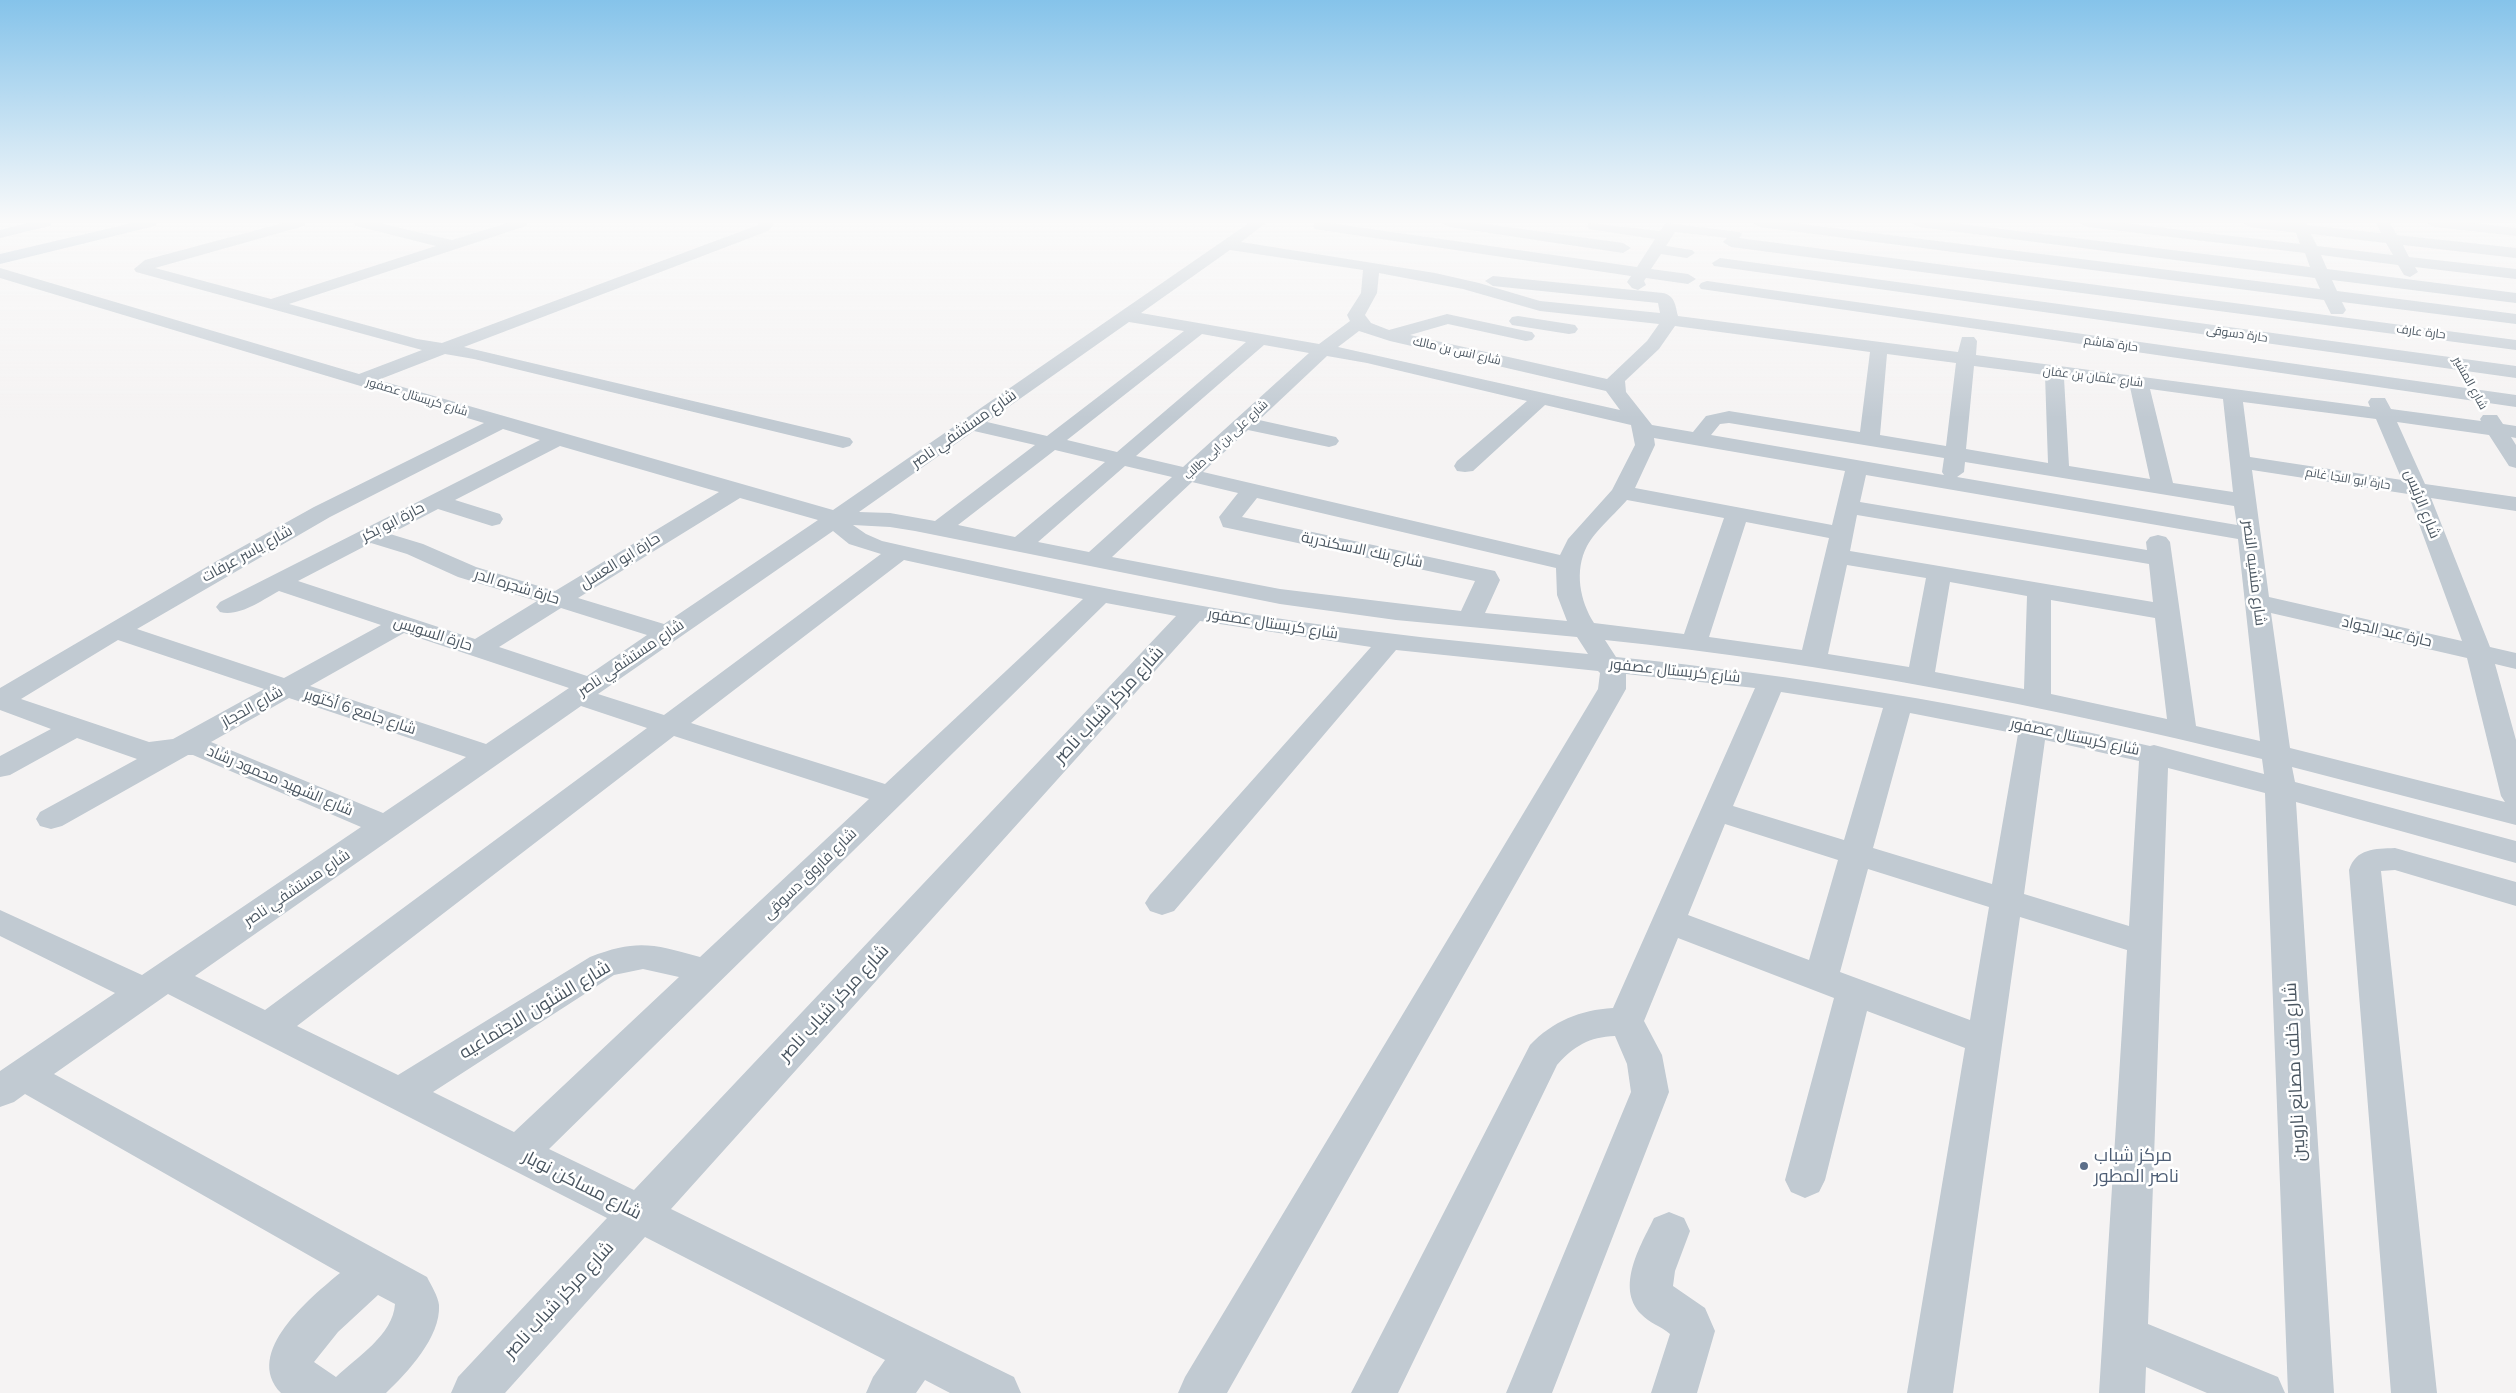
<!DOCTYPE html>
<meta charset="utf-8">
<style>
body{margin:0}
canvas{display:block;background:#f5f3f3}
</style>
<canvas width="2516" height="1393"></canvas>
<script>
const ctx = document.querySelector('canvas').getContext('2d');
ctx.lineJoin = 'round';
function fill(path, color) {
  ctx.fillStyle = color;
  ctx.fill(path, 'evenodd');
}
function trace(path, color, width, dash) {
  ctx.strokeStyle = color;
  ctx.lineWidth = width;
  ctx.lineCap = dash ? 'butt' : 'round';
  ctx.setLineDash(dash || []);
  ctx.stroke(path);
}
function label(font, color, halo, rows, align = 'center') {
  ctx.font = font + ' Mulish,Cairo,sans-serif';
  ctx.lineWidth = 5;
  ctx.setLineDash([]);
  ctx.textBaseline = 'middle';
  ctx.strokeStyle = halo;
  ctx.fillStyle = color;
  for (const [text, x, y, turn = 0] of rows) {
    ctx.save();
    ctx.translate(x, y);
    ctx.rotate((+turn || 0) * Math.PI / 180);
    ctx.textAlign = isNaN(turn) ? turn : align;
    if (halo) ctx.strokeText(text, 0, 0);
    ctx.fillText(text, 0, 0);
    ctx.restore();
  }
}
fill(new Path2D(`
 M283,223H306L304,226L155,268L271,299L436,246L356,226L354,223H379L452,240L507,223H528L526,226L289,304L417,339L442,343L758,225V223H773L774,225L768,231L464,347L850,438L853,442L850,446L843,448L474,359L445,354L378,380L833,510L1249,223H1266L1241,242L1435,273L1479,283L1540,301L1660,313L1658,303L1493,286L1485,281L1493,276L1663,293C1675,296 1675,304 1678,316L1958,352L1962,337H1974L1977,341L1976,355L2370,407L2368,402L2371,398H2385L2391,409L2481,421L2480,419L2483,415H2497L2503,424L2516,426V438L2511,437L2516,445V468L2509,466L2489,435L2397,422L2425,484L2516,497V511L2431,498L2490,647L2516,653V669L2495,664L2516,740V825L2292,767L2295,782L2516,841V863L2296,802L2334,1393H2288L2265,793L2168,768L2148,1324L2278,1377L2285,1393H2207L2146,1367L2145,1393H2099L2127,950L2020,917L1953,1393H1907L1965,1048L1867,1011L1825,1180L1819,1192L1805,1198L1791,1192L1785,1180L1834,998L1678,938L1644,1021L1662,1055L1669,1092L1552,1393H1506L1631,1092L1627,1064L1615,1036C1589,1037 1574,1046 1557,1065L1398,1393H1351L1530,1045C1553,1021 1580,1010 1613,1008L1755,688L1626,674V689L1227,1393H1178L1185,1377L1598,689L1600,673L1598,671L1396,650L1174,911L1162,915L1150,911L1145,903L1150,895L1371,647L1200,621L671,1209L1014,1377L1021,1393H950L925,1380L916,1393H866L873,1377L885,1360L645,1237L505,1393H451L458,1377L607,1218L168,994L54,1074L427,1277C431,1285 438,1296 439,1305C441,1337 407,1373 386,1393H281C242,1353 311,1297 340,1273L25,1094L14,1102L0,1107V1071L115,993L0,936V910L142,975L361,827L193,755H188L62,826L51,829L40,826L36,819L40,812L137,759L77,738L10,775L0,777V756L51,729L0,710V688L215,562L314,507L484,423L0,278V268L359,374L422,350L136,272L134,269L145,260ZM1230,250L1363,270L1361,293L1347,315L1350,321L1319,344L1141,313ZM1379,273L1463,289L1540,311L1659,324L1647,341L1607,379L1410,335L1448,324L1526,341L1532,340L1535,336L1532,332L1526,331L1447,314L1389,330L1371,323L1365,315L1377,293ZM1129,322L1184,331L1047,436L987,422ZM1675,326L1870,352L1860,432L1729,411L1706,416L1693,432L1652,425L1626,392L1625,381L1659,349ZM1359,331L1390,341L1606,391L1620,410L1338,347ZM1202,334L1246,342L1117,452L1067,440ZM1264,345L1309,353L1183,467L1136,456ZM1887,354L1956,363L1946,446L1880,435ZM1327,356L1367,363L1527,401L1457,461L1454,466L1457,471L1465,472L1473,471L1545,405L1631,425L1635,445L1612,490L1568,539L1560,555L1203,472L1248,430L1329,447L1336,445L1339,441L1336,437L1259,420ZM1974,366L2045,375L2048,463L1966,449ZM2064,378L2130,387L2150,479L2069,466ZM2150,389L2223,399L2233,492L2173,483ZM2243,402L2376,419L2402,480L2250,457ZM1729,423L1944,458L1942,472L1944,475L1711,435L1720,424ZM503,429L540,440L220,602L216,607L220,612C240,617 262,600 279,591L381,625L284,678L137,629L330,517ZM974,431L1035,445L935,521L890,513L859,512ZM1654,438L1845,471L1832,525L1635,488L1655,445ZM560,446L719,492L555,591L476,567L423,544L390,534L438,509L492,526L500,524L503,519L500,514L455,500ZM1055,450L1105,462L1015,537L958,525ZM1965,462L2234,506L2237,525L1957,477L1964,472ZM1125,466L1172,477L1089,552L1038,542ZM2252,470L2408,494L2462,641L2269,597ZM1866,475L2238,539L2260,741L2196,726L2170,542L2166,537L2158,535L2150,537L2146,542L2147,550L1860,502ZM1192,482L1238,493L1219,517L1223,527L1475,581L1461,611L1280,589L1112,557ZM740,498L818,520L664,624L578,598ZM1257,498L1556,568L1557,595L1567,621L1485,613L1500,580L1495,571L1242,517ZM1627,500L1724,518L1684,634L1594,623C1580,601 1574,571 1587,546C1595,531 1616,513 1627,500ZM1857,515L2149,564L2153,602L1850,551ZM1746,522L1829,538L1802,650L1709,637ZM853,525L890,527L915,531L1280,604L1396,620L1577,637L1588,654C1477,643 1367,633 1257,615C1131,595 1006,569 882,541L866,534ZM833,531L849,544L881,554L664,715L598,694ZM371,543L407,554L458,577L537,601L475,639L298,581ZM904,560L1083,599L885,784L691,723ZM1847,565L1926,578L1909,667L1828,654ZM1950,582L2027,596L2024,689L1935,672ZM2051,600L2155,618L2167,719L2051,694ZM1106,603L1176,616L634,1190L549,1149ZM561,608L647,635L587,676L499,647ZM2271,613L2467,658L2501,796L2505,802L2290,748ZM404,633L569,688L486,744L310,686ZM118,640L264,689L173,739L149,742L21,699ZM1605,640C1827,663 2046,706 2262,759L2264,774L2154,745L2150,746C1974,705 1797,675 1616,657ZM1781,692L1883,708L1844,840L1733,806ZM289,698L466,757L383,813L211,742ZM581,706L647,728L265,1010L195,976ZM1910,713L2018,734L1992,884L1873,848ZM674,736L869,799L700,957C653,944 637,939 590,957L398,1075L297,1026ZM2045,740L2139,761L2129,926L2024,894ZM1725,824L1838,860L1809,960L1688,915ZM1868,869L1989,907L1970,1020L1840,972ZM643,969L679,977L514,1132L433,1092L614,975ZM378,1295L395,1304C393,1335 357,1357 336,1377L314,1362L338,1332Z
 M1315,223H1329L1637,267L1655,239L1594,230L1589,229L1587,226L1589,223L1660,231L1666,223L1740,232L1742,235L1739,238L2516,340V350L1731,247L1723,242L1727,238L1675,232L1666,246L1692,250L1695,253L1687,258L1661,254L1651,269L1688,274L1696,279L1688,284L1646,278L1644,281L1646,285L1638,290L1632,288L1627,282L1631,276L1320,230L1315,229L1313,226Z
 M1442,223H1479L1623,243L1631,248L1623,253L1449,227Z
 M1753,223H1794L2320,289L2315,278L1919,227L1912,223H1953L2310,267L2305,253L2087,227L2080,223H2123L2300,244L2296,233L2250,227L2243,223H2306L2307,225L2381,233L2376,223H2390L2397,235L2516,248V258L2403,245L2409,257L2516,269V279L2415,267L2418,272L2410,277L2404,275L2398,265L2321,255L2327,269L2516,293V303L2332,280L2337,291L2516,314V324L2342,302L2346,310L2343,314H2331L2324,300L1760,227ZM2311,234L2386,243L2393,255L2317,246Z
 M2427,223H2473L2516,228V236L2434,227Z
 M1720,258L2516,366V378L1714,266L1712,263Z
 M1707,281L2516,395V407L1701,289L1699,286L1701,283Z
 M1518,316L1569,324L1575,325L1578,329L1575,333L1569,334L1512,325L1509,321L1512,317Z
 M2395,848L2516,882V906L2395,870L2381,871L2437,1393H2391L2349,870C2356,848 2375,849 2395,848Z
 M1669,1212L1684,1218L1690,1231L1675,1271L1673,1286L1705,1308L1715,1331L1697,1393H1651L1670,1334C1661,1326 1649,1323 1641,1314C1615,1287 1641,1245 1654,1218Z`), '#c1cad2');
fill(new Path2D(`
 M27,223H52L50,226L0,238V230Z
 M132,223H157L155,226L0,264V254Z`), '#b3c2d1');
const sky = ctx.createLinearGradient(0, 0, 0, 418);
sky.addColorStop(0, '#85c3ea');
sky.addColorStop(0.53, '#fafafa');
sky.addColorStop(1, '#fafafa00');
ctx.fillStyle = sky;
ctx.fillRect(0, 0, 2516, 418);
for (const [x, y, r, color] of [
 [2084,1166,5,"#5c6f8a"]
]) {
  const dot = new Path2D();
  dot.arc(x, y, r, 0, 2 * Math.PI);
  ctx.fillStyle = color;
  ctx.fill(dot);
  trace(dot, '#fff', 2);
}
label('12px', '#4a5661', '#fff', [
 ["حارة عارف",2421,332,7],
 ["حارة دسوقى",2237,334,8],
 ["حارة هاشم",2111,344,8],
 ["شارع انس بن مالك",1457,351,13],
 ["شارع عثمان بن عفان",2093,377,7],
 ["شارع المشير",2470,383,61],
 ["شارع كريستال عصفور",417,397,17],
 ["شارع على بن ابى طالب",1226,440,-43],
 ["حارة ابو النجا غانم",2348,479,9]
]);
label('15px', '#4a5661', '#fff', [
 ["شارع مستشفي ناصر",964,429,-35],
 ["شارع الرئيس",2422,504,68],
 ["حارة ابو بكر",393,522,-27],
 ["شارع بنك الاسكندرية",1362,550,12],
 ["شارع ياسر عرفات",247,554,-29],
 ["حارة ابو العسل",620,561,-32],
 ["شارع منشيه النصر",2254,573,83],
 ["حارة شجره الدر",517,587,17],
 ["شارع كريستال عصفور",1273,624,9],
 ["حارة عبد الجواد",2387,632,13],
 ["حارة السويس",433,634,18],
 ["شارع مستشفي ناصر",631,658,-34],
 ["شارع كريستال عصفور",1675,671,6],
 ["شارع الحجاز",252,707,-29],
 ["شارع جامع 6 أكتوبر",360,712,18],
 ["شارع كريستال عصفور",2075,737,12],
 ["شارع الشهيد محمود رشاد",280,781,23],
 ["شارع فاروق دسوقى",810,874,-44],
 ["شارع مستشفي ناصر",297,888,-34]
]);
label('18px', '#4a5661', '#fff', [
 ["شارع مركز شباب ناصر",1109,705,-47],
 ["شارع مركز شباب ناصر",834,1003,-47],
 ["شارع الشئون الاجتماعيه",535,1010,-31],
 ["شارع خلف مصانع ناروبين",2295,1072,-93],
 ["شارع مساكن نوبار",582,1185,27],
 ["شارع مركز شباب ناصر",559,1300,-47]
]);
label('18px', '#4e5e75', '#fff', [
 ["مركز شباب",2094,1156],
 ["ناصر المطور",2094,1177]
], 'left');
</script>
